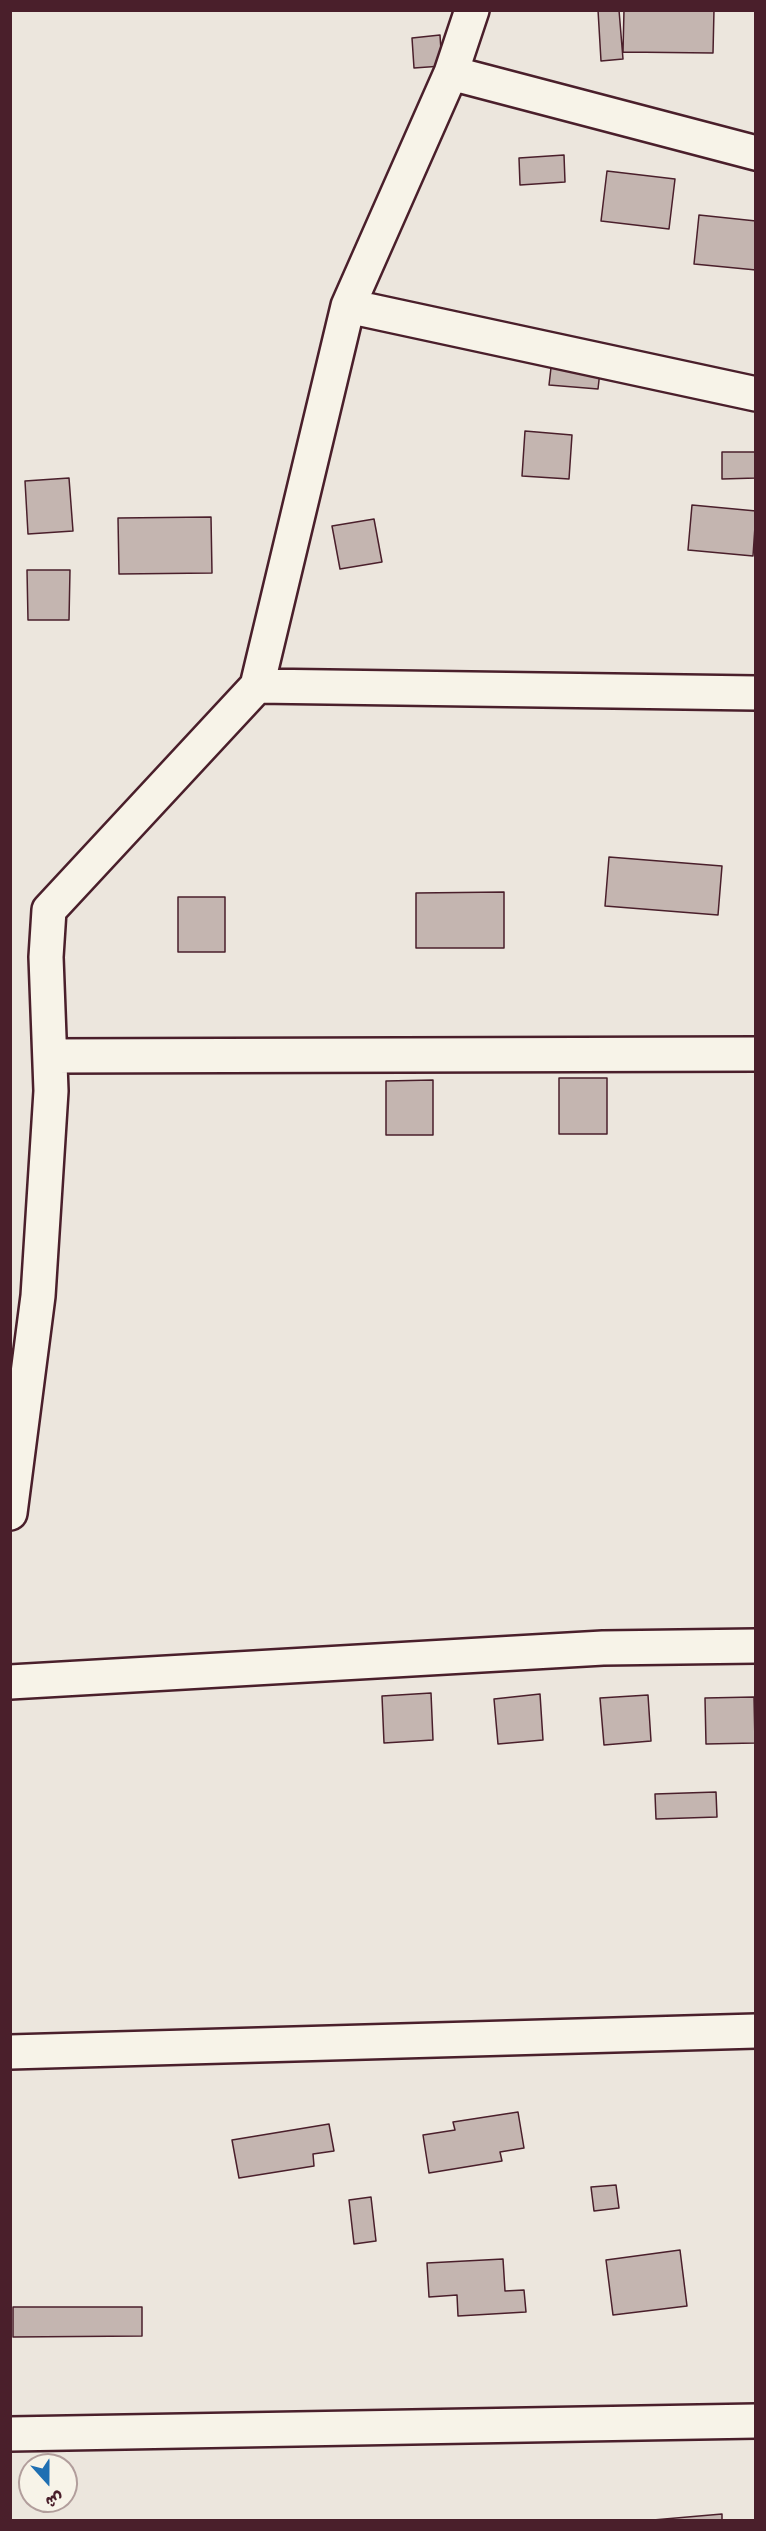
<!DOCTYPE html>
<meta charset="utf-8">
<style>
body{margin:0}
#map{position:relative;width:766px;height:2531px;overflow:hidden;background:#ece6dd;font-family:Dekko,"Playpen Sans Arabic",sans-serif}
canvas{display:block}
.frame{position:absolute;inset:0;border:12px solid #4a1f2b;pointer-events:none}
.north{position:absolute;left:18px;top:2453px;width:60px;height:60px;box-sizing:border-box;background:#f7f3e8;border:2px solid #b29e9c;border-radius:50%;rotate:159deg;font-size:16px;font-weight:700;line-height:24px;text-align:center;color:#4a1f2b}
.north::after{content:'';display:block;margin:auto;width:21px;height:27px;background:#1f6fb2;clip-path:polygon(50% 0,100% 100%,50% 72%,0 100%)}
</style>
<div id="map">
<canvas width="766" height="2531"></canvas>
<div class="frame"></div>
<div class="north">ش</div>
</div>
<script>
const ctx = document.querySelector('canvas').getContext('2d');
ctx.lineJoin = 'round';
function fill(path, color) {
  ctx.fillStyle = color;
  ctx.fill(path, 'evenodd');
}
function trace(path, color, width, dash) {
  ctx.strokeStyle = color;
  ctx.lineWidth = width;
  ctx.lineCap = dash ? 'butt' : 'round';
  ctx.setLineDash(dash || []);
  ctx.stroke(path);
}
const building = new Path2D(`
 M598,10H619L623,59L601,61Z
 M624,10H714L713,53L623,52Z
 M440,35L442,66L414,68L412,38Z
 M564,155L565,182L520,185L519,158Z
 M607,171L675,179L669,229L601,221Z
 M699,215L756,221V270L694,264Z
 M552,359L601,363L598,389L549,385Z
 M525,431L572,435L569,479L522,476Z
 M722,452H756V478L722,479Z
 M69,478L73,531L28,534L25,481Z
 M692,505L756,511L753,556L688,550Z
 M211,517L212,573L119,574L118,518Z
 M374,519L382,562L340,569L332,526Z
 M27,570H70L69,620H28Z
 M609,857L722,866L718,915L605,906Z
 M504,892V948H416V893Z
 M178,897H225V952H178Z
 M559,1078H607V1134H559Z
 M433,1080V1135H386V1081Z
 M431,1693L433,1740L384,1743L382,1696Z
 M540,1694L543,1740L498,1744L494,1699Z
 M648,1695L651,1741L604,1745L600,1698Z
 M754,1697L755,1743L706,1744L705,1698Z
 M716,1792L717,1817L656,1819L655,1794Z
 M518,2112L524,2148L500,2152L502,2161L429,2173L423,2135L455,2130L453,2122Z
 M329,2124L334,2151L313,2154L314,2166L239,2178L232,2140Z
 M616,2185L619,2208L594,2211L591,2187Z
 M371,2197L376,2241L354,2244L349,2200Z
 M680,2250L687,2306L613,2315L606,2260Z
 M503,2259L505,2291L524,2290L526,2312L458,2316L457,2295L429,2297L427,2263Z
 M13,2307H142V2336L13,2337Z
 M722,2514V2520H653Z`);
fill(building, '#c4b5b0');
trace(building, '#4a1f2b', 1.5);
const minor = new Path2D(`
 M451,73L756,153
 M348,306L756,394
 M257,686L756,693
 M50,1056L756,1054
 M10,1513L38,1296L51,1091L46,957L49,910L257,686L348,306L451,73L472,10
 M10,1682L603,1648L756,1646
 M10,2052L756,2031
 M10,2434L756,2421`);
trace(minor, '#4a1f2b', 38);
trace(minor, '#f7f3e8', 33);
</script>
